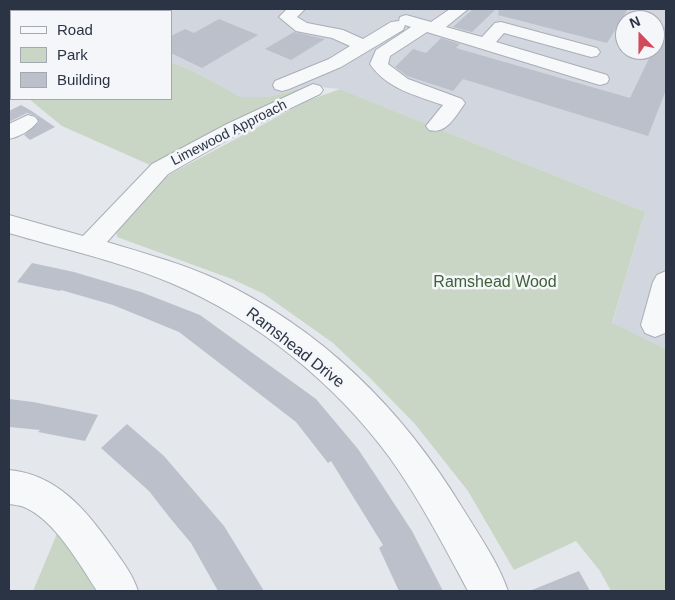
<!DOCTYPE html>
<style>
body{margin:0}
#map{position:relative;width:675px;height:600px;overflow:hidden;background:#e4e7ec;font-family:Arial,sans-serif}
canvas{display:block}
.frame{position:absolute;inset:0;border:10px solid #2b3445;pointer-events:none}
.legend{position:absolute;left:10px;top:10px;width:162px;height:90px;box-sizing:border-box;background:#f4f6f9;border:1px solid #a4a8b1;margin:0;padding:6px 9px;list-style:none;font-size:15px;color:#2b3445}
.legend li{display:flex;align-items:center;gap:10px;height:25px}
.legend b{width:25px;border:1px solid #a4a8b1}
.north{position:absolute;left:615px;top:10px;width:50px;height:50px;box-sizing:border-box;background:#f4f6f9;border:1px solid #a4a8b1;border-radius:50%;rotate:338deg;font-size:14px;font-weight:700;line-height:20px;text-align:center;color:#2b3445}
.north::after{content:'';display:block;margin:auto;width:18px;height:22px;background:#d1495b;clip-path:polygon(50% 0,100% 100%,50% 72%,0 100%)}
</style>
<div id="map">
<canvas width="675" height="600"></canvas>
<div class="frame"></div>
<ul class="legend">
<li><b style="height:6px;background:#f7f8fa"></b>Road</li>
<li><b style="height:14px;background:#c9d6c5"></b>Park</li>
<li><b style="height:14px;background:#bbc0ca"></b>Building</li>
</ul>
<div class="north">N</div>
</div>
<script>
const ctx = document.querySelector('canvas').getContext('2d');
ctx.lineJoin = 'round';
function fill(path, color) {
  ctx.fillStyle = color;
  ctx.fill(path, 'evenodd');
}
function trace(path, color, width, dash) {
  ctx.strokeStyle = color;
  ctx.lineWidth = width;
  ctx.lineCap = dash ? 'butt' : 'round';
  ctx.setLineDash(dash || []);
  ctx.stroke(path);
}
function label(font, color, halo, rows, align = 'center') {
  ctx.font = font + ' Arial,sans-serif';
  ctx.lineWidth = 5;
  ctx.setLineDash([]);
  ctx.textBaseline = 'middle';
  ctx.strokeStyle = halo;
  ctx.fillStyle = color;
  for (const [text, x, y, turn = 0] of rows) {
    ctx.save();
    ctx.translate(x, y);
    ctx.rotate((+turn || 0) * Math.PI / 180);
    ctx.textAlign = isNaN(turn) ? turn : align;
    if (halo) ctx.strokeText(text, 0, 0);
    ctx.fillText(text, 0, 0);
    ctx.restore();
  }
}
fill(new Path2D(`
 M122,9H666V349L612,324L645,212L340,89L308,86L268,97H241L195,72L171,62V11H117ZM625,20H655V50H625Z`), '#d2d6de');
fill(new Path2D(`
 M9,9H122L117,11H11V85L9,83Z
 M171,62L195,72L241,97H268L308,86L150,165L62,126L29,99H171Z
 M340,89L645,212L612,323L666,349V591H611L600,571L576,541L514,570L468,491L415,424L370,378L333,343L264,294L232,279L117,237L116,228L148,190L172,173L307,101Z
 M64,517L84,539L119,591H33Z`), '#c9d6c5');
fill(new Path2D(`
 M473,9H496L472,32L453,27Z
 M499,9H628L607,43L498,15Z
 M219,19L258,35L202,68L171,53V36L185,29L194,33Z
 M666,22V90L648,136L463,79L453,91L407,76L395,67L413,49L426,53L441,38L460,44L456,48L630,98L653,50H655Z
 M294,32L325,39L291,60L265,49Z
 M21,105L30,110L55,127L30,140L24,135L39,122L36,116L27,113L9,122V111Z
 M32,263L74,272L141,292L200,315L316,399L358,449L382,485L412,531L443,591H399L379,548L383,545L331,461L328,463L296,422L179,332L113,305L61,290L60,291L17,282Z
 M9,399L33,402L98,415L85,441L38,432L40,430L9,427Z
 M127,424L164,456L224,526L264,591H218L191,543L170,518L149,491L101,448Z
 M579,571L590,591H532V590Z`), '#bbc0ca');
const minor = new Path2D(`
 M287,9H305L297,17L307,23L343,30L363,39L391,22L399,21L400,17L406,15L431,22L450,9H468L446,27L482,37L495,23L501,22L597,48L600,52L597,56L591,57L504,33L496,42L607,75L609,79L607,83L600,85L593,83L427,32L390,56L388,64L408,79L462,99L465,103C456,116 446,135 429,130L426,126L443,105C415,95 387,89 370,64L376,50L411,27L405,25L403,30L341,67L289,89L282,91L275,89L273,85L275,81L329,59L350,46L332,38L296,31L279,17Z
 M313,84L320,86L323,90L320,94L241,132L168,174L107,242C144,253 183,264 218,280C323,330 403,410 463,509C479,535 498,562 508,591H468C444,546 420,500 390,458C335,383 256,319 171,283C119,261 63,249 9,233V215L83,236L152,164L227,124Z
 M28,115L35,117L38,121C32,130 19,137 9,139V124Z
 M666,271V331L665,333L655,337L645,333L641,325L653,282L657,275Z
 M9,470C57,474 87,511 113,548C123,562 133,575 138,591H97C80,565 54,519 24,507C19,505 14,505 9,504Z`);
trace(minor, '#a9aeb7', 2);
fill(minor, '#f7f8fa');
label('14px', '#2b3445', '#f4f6f9', [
 ["Limewood Approach",229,133,-27]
]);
label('16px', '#3f6138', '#f4f6f9', [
 ["Ramshead Wood",495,283]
]);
label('16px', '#2b3445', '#f4f6f9', [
 ["Ramshead Drive",295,348,38]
]);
</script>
